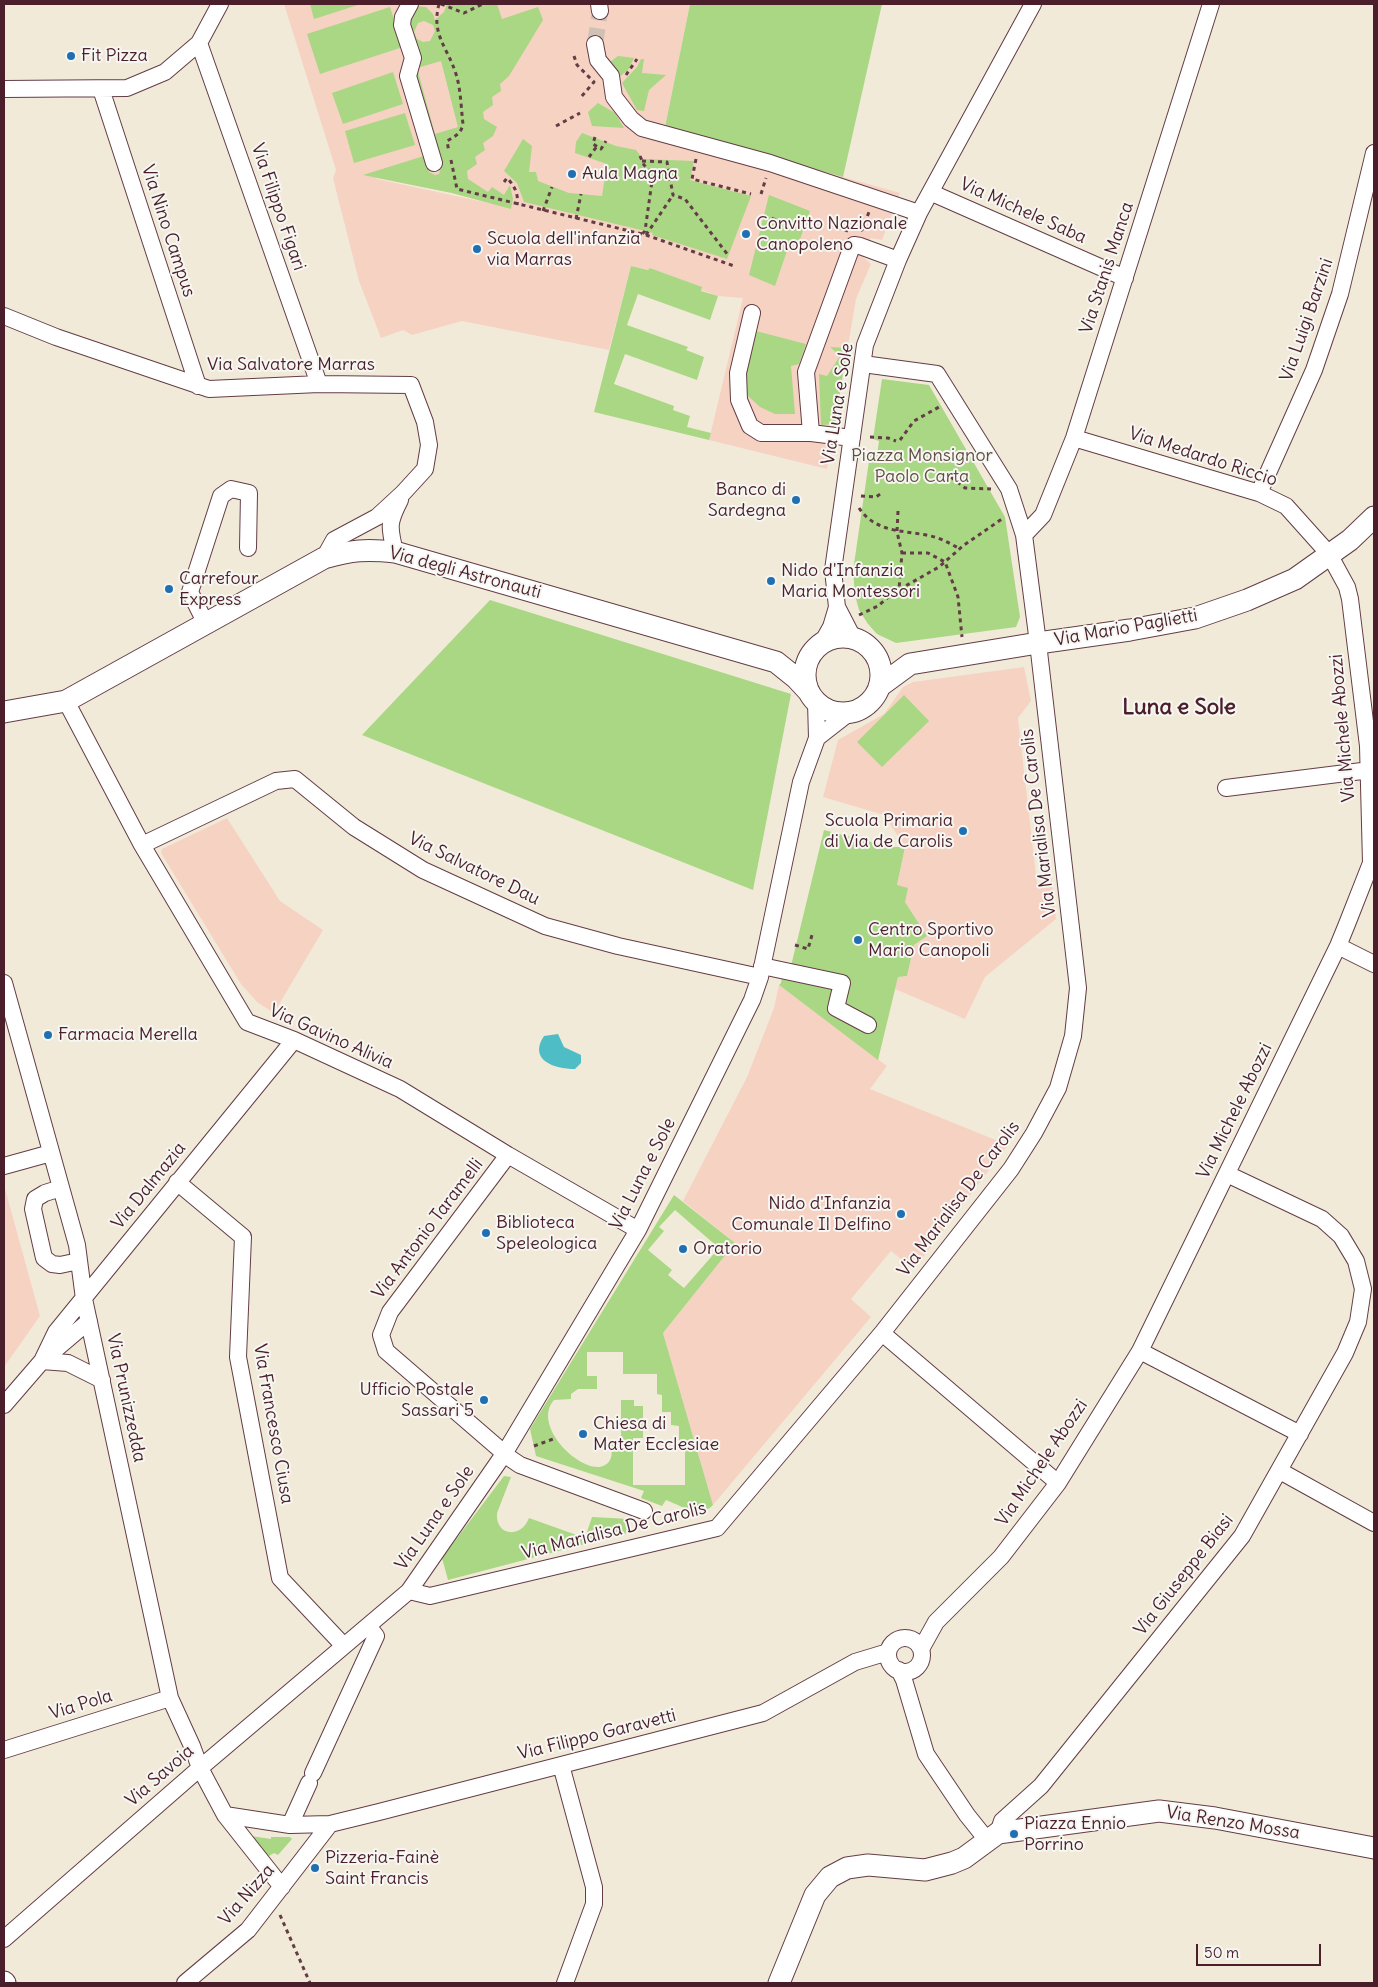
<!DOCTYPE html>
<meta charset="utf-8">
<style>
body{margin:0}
#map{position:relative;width:1378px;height:1987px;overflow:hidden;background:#f2ead8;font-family:Delius,sans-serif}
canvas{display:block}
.frame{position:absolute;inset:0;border:5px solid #4a1f2b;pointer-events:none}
.scale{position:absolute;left:1196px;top:1944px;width:125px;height:22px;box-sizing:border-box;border:2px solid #4a1f2b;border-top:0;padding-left:6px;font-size:15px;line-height:18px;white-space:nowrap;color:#4a1f2b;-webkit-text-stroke:4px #f6f6f2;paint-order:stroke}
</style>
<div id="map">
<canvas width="1378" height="1987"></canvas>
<div class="frame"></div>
<div class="scale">50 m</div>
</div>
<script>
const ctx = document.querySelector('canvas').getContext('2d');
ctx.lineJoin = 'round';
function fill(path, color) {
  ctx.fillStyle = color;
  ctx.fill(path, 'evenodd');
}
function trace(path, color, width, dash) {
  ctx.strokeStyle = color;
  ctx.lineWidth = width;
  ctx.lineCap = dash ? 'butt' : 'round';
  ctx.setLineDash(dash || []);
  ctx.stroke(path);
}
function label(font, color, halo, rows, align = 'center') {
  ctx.font = font + ' Delius,sans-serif';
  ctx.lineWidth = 4;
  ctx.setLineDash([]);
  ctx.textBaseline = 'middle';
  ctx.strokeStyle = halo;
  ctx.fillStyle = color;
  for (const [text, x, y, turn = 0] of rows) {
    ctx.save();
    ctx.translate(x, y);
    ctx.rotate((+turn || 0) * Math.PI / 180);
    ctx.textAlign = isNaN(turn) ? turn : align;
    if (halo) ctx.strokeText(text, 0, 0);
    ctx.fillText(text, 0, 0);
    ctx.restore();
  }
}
fill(new Path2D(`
 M284,4H690L665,127L900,193L882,240L871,238L863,257L871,264L856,299L827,469L709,440L743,298L718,296L701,290V287L650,268L649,270L631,266L609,350L462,321L412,335L403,330L381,338L359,281L333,178L336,170ZM376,178L452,193L493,204L377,179Z
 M1024,667L1031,701L1018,718L1037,884L1051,875L1056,919L985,977L965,1019L895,989L898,977L907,976L914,945L927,936L905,902L897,885L905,847L884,815L823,797L838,740L884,714L903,687L913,682Z
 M227,818L280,901L323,930L274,1013L257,1002L241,984L161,853L162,849Z
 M779,985L887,1066L870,1089L1008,1145L914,1269L891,1251L851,1299L871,1317L713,1505L663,1333L735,1243L683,1201L747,1077L774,1008Z
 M4,1185L40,1316L4,1367Z`), '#f6d2c3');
fill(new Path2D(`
 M310,4H361L314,19Z
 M447,4H497L502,19L538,7L543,20L509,76L500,84L501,91L492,97L493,105L483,112L484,119L497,127L493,136L483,143L485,150L475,157L477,164L467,171L468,179L488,192L492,187L504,195L510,185L513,199L511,209L452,193L363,175L427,155L426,164L429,172L435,175L439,174L442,164L413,88L406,23L415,6L426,7L433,14L435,20L444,12ZM424,21L433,25L435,31L430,41L423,42L417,39L414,32L418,23ZM441,61L458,127L435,134L417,68Z
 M690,4H882L843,177L665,127Z
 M390,7L403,47L320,74L307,34Z
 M618,56L634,58L628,70L619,77L610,62Z
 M641,59H644L642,73L666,75L649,90L644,111L637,110L622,83L637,67Z
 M393,72L403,104L343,124L332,93Z
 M598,103L615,113L624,128L592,126L588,112Z
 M405,113L415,145L354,163L345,131Z
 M582,133L616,146L636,150L643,159L694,161L690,180L751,196L727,259L652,235L653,233L645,231L524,202L517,183L504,171L523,139L532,146L529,172H536L538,181L569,193L602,196L607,164L575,153L576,142Z
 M769,195L810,211L798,245L790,242L775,286L749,275Z
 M631,266L648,270L650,268L702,287L701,291L718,296L710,320L638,294L627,325L688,347L686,350L704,357L697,380L625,354L614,384L674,406L673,410L690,416L687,427L711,433L709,440L594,412Z
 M752,330L806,344L799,364L791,366L795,414H775L760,407L748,396L742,383Z
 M830,347L847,348L835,424L821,425L819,374L827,376L840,356Z
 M882,379L929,385L1005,517L1020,617L1016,627L896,643L877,634L868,624L859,610L855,595L853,571L870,454L877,455L879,441L873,439Z
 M490,600L791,694L753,890L362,735Z
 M904,695L929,721L882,767L857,742Z
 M824,830L890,847H905L897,885L908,888L905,902L927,936L914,945L907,976L898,977L878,1060L779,985L781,983L784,965L791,966Z
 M674,1195L735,1243L663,1333L713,1505C700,1519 682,1506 666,1500L662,1506L641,1498L644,1491L536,1456L530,1429ZM675,1210L719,1248L684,1288L668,1275L672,1270L648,1250L664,1231L659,1227ZM587,1352H623V1374H657V1394L662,1395V1412H671V1425L679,1426V1442L685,1443V1485H633V1438H643V1406H634V1400H621V1444H611C611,1449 613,1455 610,1460C595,1487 528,1429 554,1400L571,1399V1394L578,1389H597V1376H587Z
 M504,1476L511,1477L497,1513C495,1536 521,1539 529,1518L585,1538L592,1517L629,1519L631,1532L448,1580L442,1558Z
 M251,1836L271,1839V1837H290L292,1839L278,1855L274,1853L269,1856L252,1840Z`), '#a9d784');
fill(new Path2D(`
 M558,1034L564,1047L581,1055V1063L575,1069C554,1069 528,1060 544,1036Z`), '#4fbdc6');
trace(new Path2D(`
 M595,44L600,11`), '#d0c1b5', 16, [16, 8]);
const minor = new Path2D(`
 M410,4L403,17L402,25L413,58L408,76L434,163
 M599,4L600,11
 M199,43L319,384
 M595,44L598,60L611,76L614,97L631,119L642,128L770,163L919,213
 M4,89L127,88L165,72L199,43L220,4
 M101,89L198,386
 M932,193L1125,278
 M752,313L738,373L739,400L750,426L761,433H811L852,438
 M4,316L56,337L209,389L319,384L411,385L425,422L429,445L425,469L403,493L377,517L334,540L324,558
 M811,433L806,372L851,249L854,245L860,246L898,260
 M1259,493L1314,370L1340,294L1374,153
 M1024,535L1043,515L1074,438L1211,4
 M395,552C389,527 388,523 400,500
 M206,624L190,592L221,496L231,489L249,493L248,548
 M853,638L837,607L833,570L865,345L898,260L919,213L1033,4
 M822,643L831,627L837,607
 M66,701L142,845L247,1022L294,1040L400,1089L508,1155L638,1230
 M817,738L849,713
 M1226,788L1370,770
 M142,845L276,781L295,779L354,827L423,870L545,926L618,946L760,977
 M1338,946L1374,964
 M762,966L842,983L836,1008L868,1025
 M4,983L77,1245L84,1299L170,1698L192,1746L200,1768L225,1815L282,1887
 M508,1155L390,1312L381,1335L386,1351L511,1459L520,1465L644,1511
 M4,1166L51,1153
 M177,1182L243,1237L238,1357L280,1578L344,1646
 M61,1188L45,1193L35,1199L33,1209L44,1258L52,1264L60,1265L79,1261
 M882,1333L1058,1483
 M1140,1351L1300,1434
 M42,1361L56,1332L294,1040
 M42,1361L68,1363L102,1380
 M4,1405L42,1361L89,1321
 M1280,1471L1374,1523
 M409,1591L430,1596L717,1528L882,1333L1011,1169L1034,1133L1058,1088L1073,1036L1078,988L1038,643L1024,535L1009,489L937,374L863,364
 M888 1655a17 17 0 1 1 34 0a17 17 0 1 1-34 0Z
 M921,1649L936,1622L1001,1557L1058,1483L1140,1351L1338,946L1347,924L1371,863L1368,746L1350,599L1347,587L1329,554L1286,506L1259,493L1074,438
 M899,1670L904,1680L926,1754L967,1815L987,1840
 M4,1750L170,1698
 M561,1765L594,1887V1904L565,1983
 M313,1773L376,1636L368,1626
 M225,1815L290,1825L330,1824L379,1812L763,1713L855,1662L888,1652
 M290,1825L309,1783
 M998,1833L1002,1821L1041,1786L1242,1536L1345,1353L1358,1322L1363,1289L1356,1261L1341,1236L1322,1219L1227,1174
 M4,1939L200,1768L409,1591L504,1454L638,1230L752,1000L760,977L801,782L817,738L816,702
 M185,1983L248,1930L330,1824`);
const major = new Path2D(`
 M805 675a38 38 0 1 1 76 0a38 38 0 1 1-76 0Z
 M880,686L910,664L1038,643L1130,630L1195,618L1247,600L1295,579L1350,540L1374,517
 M4,712L66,701L324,558C352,550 366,549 395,552L776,662L796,678L809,692
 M4,1982L5,1983
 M779,1983L815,1895L830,1877L847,1868L868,1865L925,1870L952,1863L964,1858L998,1833L1159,1811L1215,1818L1374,1848`);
trace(minor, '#633d45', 18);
trace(major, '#633d45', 23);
trace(new Path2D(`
 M439,4C431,35 447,46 456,74C461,90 461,108 463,124C461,134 455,136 447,141L449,152
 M441,4L464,13L483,4
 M574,56L577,65L594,82L581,97
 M626,75L637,59
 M556,126L580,113
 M595,137L593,144L601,149L606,141
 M640,156L644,165L653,174L645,231L642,234
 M589,157L597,146
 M696,159L692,179L751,194
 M451,160L457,189L646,235L734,266
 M642,161L667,162L673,195L685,199L728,255
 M504,182L507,178C514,185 519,194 517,205
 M761,194L766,178
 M543,211L552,187
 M764,216L804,229
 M576,219L581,194
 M831,220L855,228
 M830,224L848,231
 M861,230H862L869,212
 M646,235L673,195
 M822,246L835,250
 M870,437L888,438L896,441
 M900,440L914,421L939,407
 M951,477L965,488L991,489
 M861,496L876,497L883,492
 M859,508C878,536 910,529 938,538C946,541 953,545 960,549
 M898,511L897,532L902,553L899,589
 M902,553H928L945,562L958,597L962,637
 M859,615L878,606L893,593L939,567L964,545L1002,519
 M795,945L808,949L812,935
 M534,1446L556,1438
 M280,1915L310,1983`), '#633d45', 3, [4, 4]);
trace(minor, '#fff', 16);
trace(major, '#fff', 21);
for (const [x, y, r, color] of [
 [71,56,5,"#1f6fb2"],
 [572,174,5,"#1f6fb2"],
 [746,234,5,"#1f6fb2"],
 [477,249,5,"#1f6fb2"],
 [796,500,5,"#1f6fb2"],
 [771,581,5,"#1f6fb2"],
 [169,589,5,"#1f6fb2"],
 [963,831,5,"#1f6fb2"],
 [858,940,5,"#1f6fb2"],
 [48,1035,5,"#1f6fb2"],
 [901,1214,5,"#1f6fb2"],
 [486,1233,5,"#1f6fb2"],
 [683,1249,5,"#1f6fb2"],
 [484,1400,5,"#1f6fb2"],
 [583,1434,5,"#1f6fb2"],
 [1014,1834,5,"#1f6fb2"],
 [315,1868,5,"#1f6fb2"]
]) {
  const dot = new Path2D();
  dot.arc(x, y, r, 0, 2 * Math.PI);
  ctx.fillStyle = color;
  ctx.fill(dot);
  trace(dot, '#f6f6f2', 2);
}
label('18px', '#4a1f2b', '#f6f6f2', [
 ["Fit Pizza",81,56],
 ["Aula Magna",582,174],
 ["Convitto Nazionale",756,224],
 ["Canopoleno",756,245],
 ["Scuola dell'infanzia",487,239],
 ["via Marras",487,260],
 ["Banco di",786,490,"right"],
 ["Sardegna",786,511,"right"],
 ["Nido d'Infanzia",781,571],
 ["Maria Montessori",781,592],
 ["Carrefour",179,579],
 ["Express",179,600],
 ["Scuola Primaria",953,821,"right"],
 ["di Via de Carolis",953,842,"right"],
 ["Centro Sportivo",868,930],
 ["Mario Canopoli",868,951],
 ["Farmacia Merella",58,1035],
 ["Nido d'Infanzia",891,1204,"right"],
 ["Comunale Il Delfino",891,1225,"right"],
 ["Biblioteca",496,1223],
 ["Speleologica",496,1244],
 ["Oratorio",693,1249],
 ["Ufficio Postale",474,1390,"right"],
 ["Sassari 5",474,1411,"right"],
 ["Chiesa di",593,1424],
 ["Mater Ecclesiae",593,1445],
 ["Piazza Ennio",1024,1824],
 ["Porrino",1024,1845],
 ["Pizzeria-Fainè",325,1858],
 ["Saint Francis",325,1879]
], 'left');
label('18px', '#4a1f2b', '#f6f6f2', [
 ["Via Filippo Figari",278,207,71],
 ["Via Michele Saba",1023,211,24],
 ["Via Nino Campus",168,231,72],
 ["Via Stanis Manca",1107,268,-72],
 ["Via Luigi Barzini",1307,320,-71],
 ["Via Salvatore Marras",291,365],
 ["Via Luna e Sole",838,404,-81],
 ["Via Medardo Riccio",1203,457,18],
 ["Via degli Astronauti",465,573,15],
 ["Via Mario Paglietti",1126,628,-10],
 ["Via Michele Abozzi",1343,728,-95],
 ["Via Marialisa De Carolis",1039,823,-97],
 ["Via Salvatore Dau",474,869,26],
 ["Via Gavino Alivia",331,1037,24],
 ["Via Michele Abozzi",1235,1111,-64],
 ["Via Luna e Sole",643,1174,-63],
 ["Via Dalmazia",149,1186,-51],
 ["Via Marialisa De Carolis",959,1199,-53],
 ["Via Antonio Taramelli",428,1229,-53],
 ["Via Prunizzedda",126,1398,78],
 ["Via Francesco Ciusa",273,1424,80],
 ["Via Michele Abozzi",1042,1463,-56],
 ["Via Luna e Sole",435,1518,-55],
 ["Via Marialisa De Carolis",614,1531,-14],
 ["Via Giuseppe Biasi",1184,1575,-52],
 ["Via Pola",81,1705,-17],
 ["Via Filippo Garavetti",597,1735,-14],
 ["Via Savoia",160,1776,-41],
 ["Via Renzo Mossa",1233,1823,9],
 ["Via Nizza",247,1895,-49]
]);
label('18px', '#624d41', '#f6f6f2', [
 ["Piazza Monsignor",922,456],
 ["Paolo Carta",922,477]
]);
label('bold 22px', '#4a1f2b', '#f6f6f2', [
 ["Luna e Sole",1179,708]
]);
</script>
